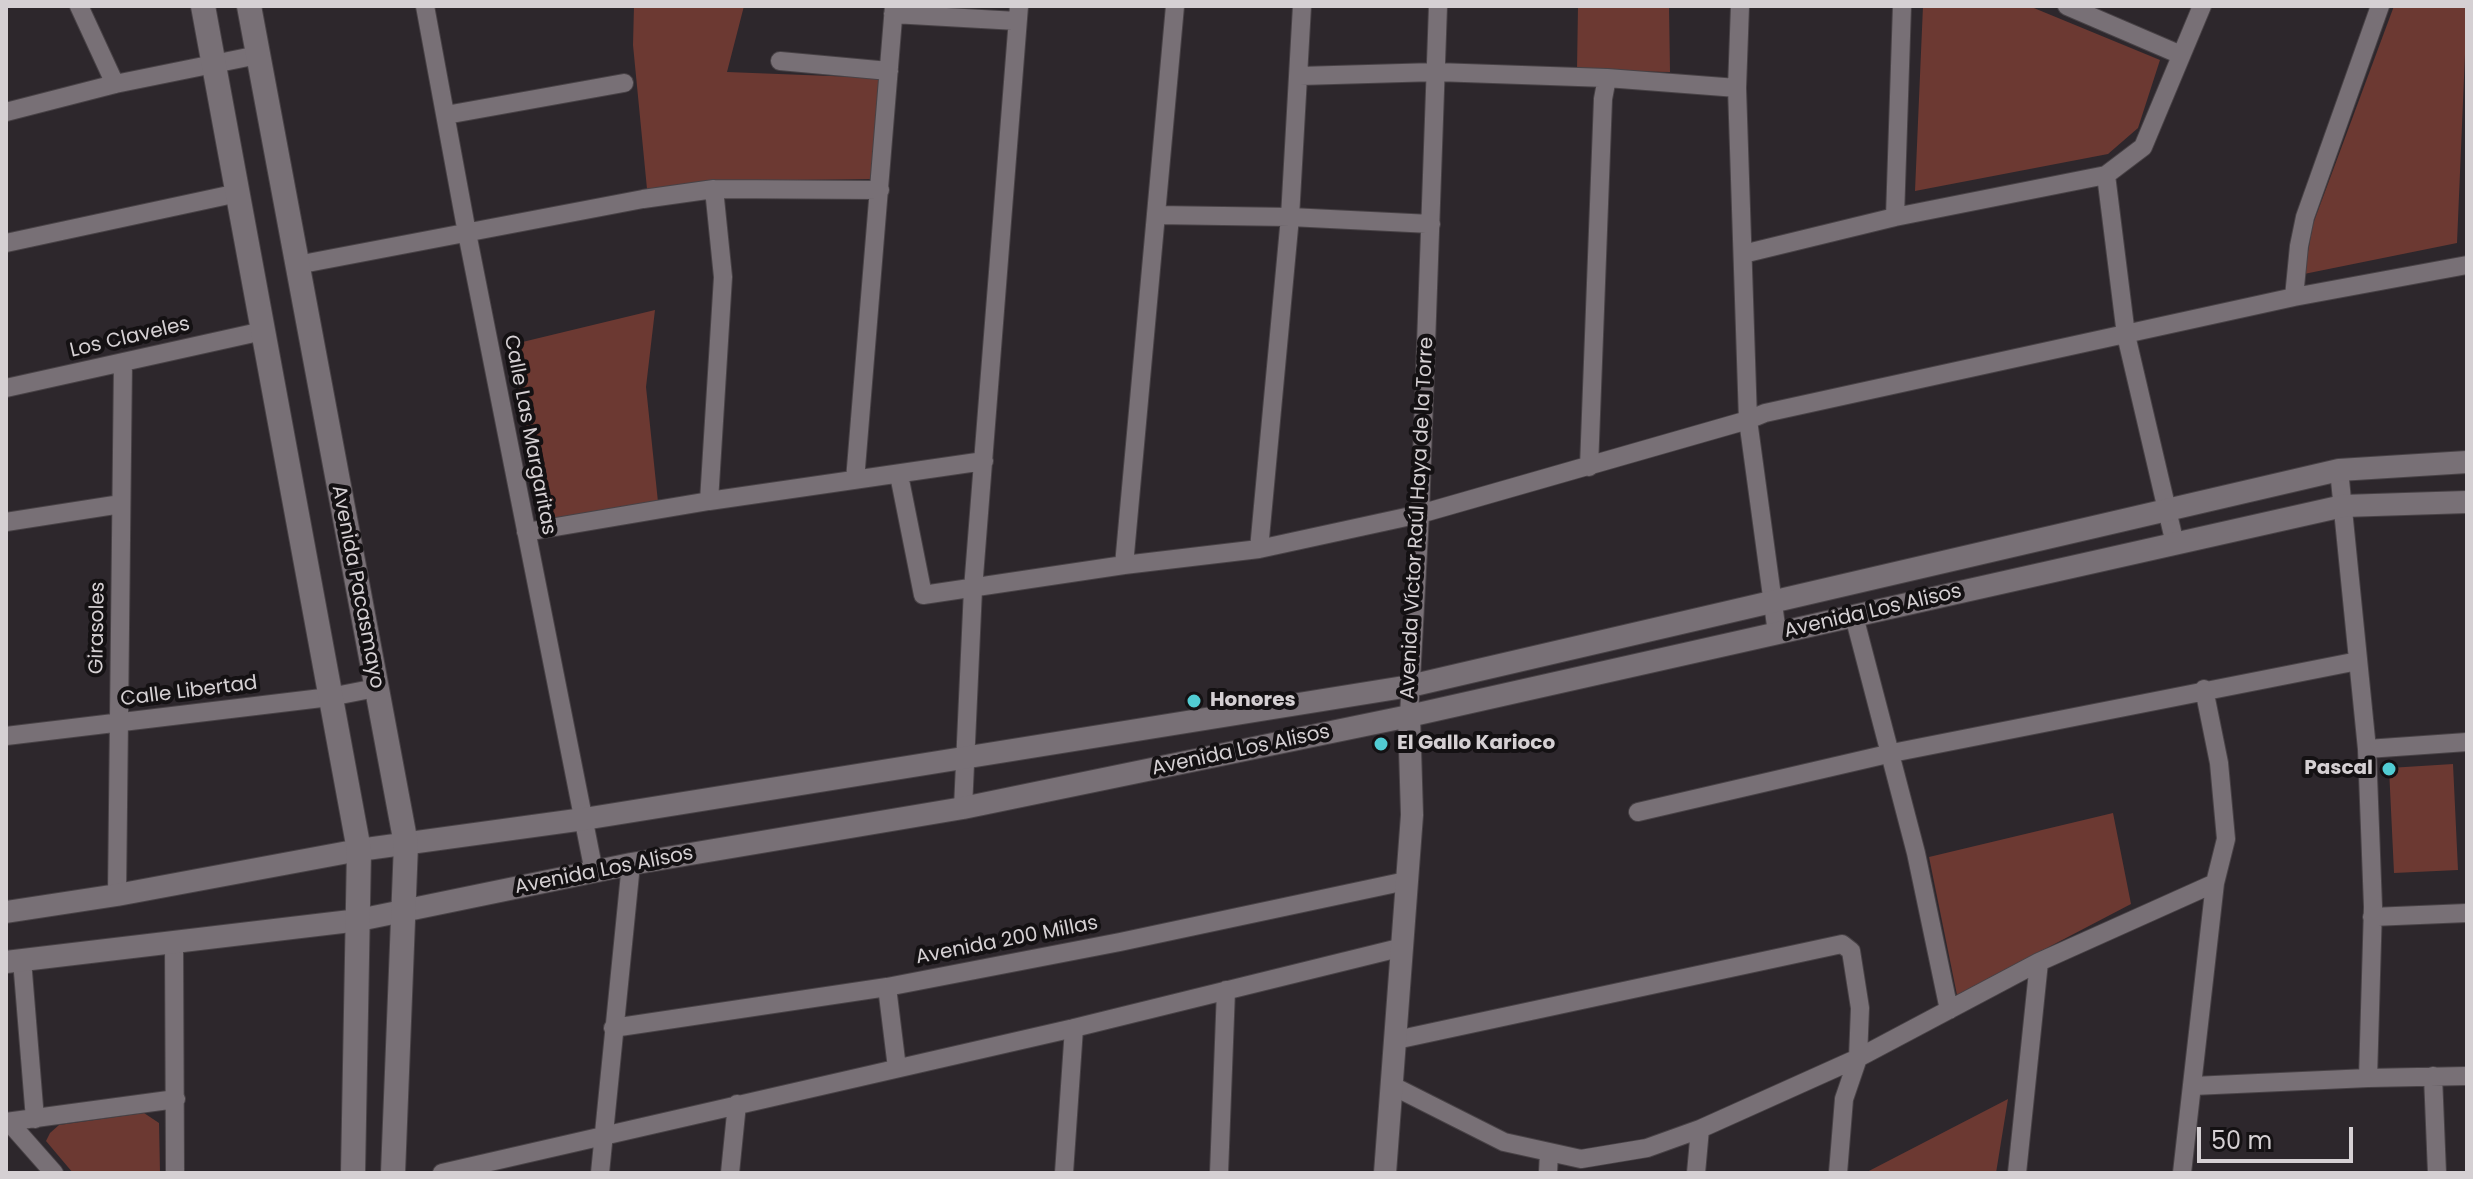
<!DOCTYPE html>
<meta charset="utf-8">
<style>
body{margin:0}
#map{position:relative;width:2473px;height:1179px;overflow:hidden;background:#2d272c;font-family:Poppins,sans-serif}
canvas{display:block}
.frame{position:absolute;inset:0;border:8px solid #d5d0d3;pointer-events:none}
.scale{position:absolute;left:2197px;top:1127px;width:156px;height:36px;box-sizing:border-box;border:4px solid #d5d0d3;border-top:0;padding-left:10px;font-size:24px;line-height:28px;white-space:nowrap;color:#d5d0d3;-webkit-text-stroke:6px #141113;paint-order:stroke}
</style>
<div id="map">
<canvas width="2473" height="1179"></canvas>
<div class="frame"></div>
<div class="scale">50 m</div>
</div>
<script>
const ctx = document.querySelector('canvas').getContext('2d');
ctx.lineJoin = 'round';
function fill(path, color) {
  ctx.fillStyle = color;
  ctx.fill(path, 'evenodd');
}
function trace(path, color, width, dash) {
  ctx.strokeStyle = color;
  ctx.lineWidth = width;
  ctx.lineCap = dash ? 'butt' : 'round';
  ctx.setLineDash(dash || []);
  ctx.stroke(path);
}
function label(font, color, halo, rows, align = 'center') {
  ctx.font = font + ' Poppins,sans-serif';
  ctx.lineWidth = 8;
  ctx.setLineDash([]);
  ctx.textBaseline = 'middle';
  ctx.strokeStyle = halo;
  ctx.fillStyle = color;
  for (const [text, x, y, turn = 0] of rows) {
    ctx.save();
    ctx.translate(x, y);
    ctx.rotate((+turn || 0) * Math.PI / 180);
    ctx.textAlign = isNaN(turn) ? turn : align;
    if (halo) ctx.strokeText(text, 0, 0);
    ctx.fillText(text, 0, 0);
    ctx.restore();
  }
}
fill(new Path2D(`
 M634,6H744L727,72L882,78L875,179L718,181L647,189L633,45Z
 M1578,6H1669L1670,72L1577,70Z
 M1923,6H2029L2160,60L2138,128L2108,154L1915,191Z
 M2394,6L2467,7L2457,243L2304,274L2313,224Z
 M655,310L646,387L658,502L545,521L510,345Z
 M2453,764L2458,870L2394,873L2389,768Z
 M2113,813L2131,904L1957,995L1929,857Z
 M2008,1099L1996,1173H1865Z
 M144,1113L159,1123L160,1173H73L46,1141L50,1133L59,1125Z`), '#6c3932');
const minor = new Path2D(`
 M79,6L115,84
 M425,6L467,233L594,872
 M1740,6L1737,88L1748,420L1777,633
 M2067,6L2181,55
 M893,14L1017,21
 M780,61L889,71
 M1300,76L1436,72L1607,78L1737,88
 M6,112L115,84L258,55
 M446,115L624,83
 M1156,215L1290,217L1431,224
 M1895,217L1902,6
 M6,243L238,193
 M1743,254L1895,217L2106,175
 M297,265L643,199L714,189L880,190
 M2294,297L2299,246L2305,217L2380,6
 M6,388L263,331
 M1589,467L1603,99L1607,78
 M2339,470L2367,749L2373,907L2368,1078
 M899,475L923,595L1124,565L1259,549L1420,514L1748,420L1765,413L2294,297L2467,265
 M855,480L894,6
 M709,501L723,277L714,189
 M6,522L121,504
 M526,532L709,501L984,461
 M2175,544L2126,335L2106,175L2143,147L2202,6
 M1259,549L1290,217L1302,6
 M1124,565L1175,6
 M1854,616L1916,853L1949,1010
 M1409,716L1420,514L1438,6
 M6,736L330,697L376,688
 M2367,749L2467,742
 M963,808L973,589L1019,6
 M1638,812L1892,753L2358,661
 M117,895L123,362
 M2372,917L2467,913
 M174,941L175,1173
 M22,960L35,1119
 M887,987L897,1068
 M613,1028L887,987L1120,942L1406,881
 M1396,1040L1842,944L1851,951L1860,1008L1858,1058L1844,1099L1838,1173
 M2433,1076L2437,1173
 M1391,1085L1504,1142L1581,1159L1647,1148L1700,1129L1858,1058L2039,962L2215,883
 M2193,1086L2368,1078L2467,1076
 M6,1122L176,1099
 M9,1122L54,1173
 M442,1173L1074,1028L1403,947
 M600,1173L631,864
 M730,1173L737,1104
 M1064,1173L1074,1028
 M1219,1173L1226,990
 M1548,1173L1549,1152
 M1696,1173L1700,1129
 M2017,1173L2039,962
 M2182,1173L2215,883L2226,839L2219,763L2204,689`);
const tertiary = new Path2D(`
 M6,912L117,895L359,850L584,819L1410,686L2339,470L2467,462
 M6,962L359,920L631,864L963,808L1409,716L2343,506L2467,502
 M1385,1173L1412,815L1409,716`);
const secondary = new Path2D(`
 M203,6L359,850L353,1173
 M249,6L406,844L393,1173`);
trace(minor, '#484246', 20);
trace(tertiary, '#484246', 24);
trace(secondary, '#484246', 26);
trace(minor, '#787076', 18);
trace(tertiary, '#787076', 22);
trace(secondary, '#787076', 24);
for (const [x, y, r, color] of [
 [1194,701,8,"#51ccd3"],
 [1381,744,8,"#51ccd3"],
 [2389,769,8,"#51ccd3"]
]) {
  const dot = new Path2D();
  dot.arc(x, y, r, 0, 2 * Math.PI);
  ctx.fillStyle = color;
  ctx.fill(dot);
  trace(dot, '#141113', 3);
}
label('20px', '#d5d0d3', '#141113', [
 ["Los Claveles",130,338,-13],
 ["Calle Las Margaritas",529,435,79],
 ["Avenida Víctor Raúl Haya de la Torre",1418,518,-87],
 ["Avenida Pacasmayo",357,587,79],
 ["Avenida Los Alisos",1873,612,-13],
 ["Girasoles",98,628,-89],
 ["Calle Libertad",189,692,-7],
 ["Avenida Los Alisos",1241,751,-12],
 ["Avenida Los Alisos",604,871,-11],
 ["Avenida 200 Millas",1007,941,-11]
]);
label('bold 20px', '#d5d0d3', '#141113', [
 ["Honores",1210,701],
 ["El Gallo Karioco",1397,744],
 ["Pascal",2373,769,"right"]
], 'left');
</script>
